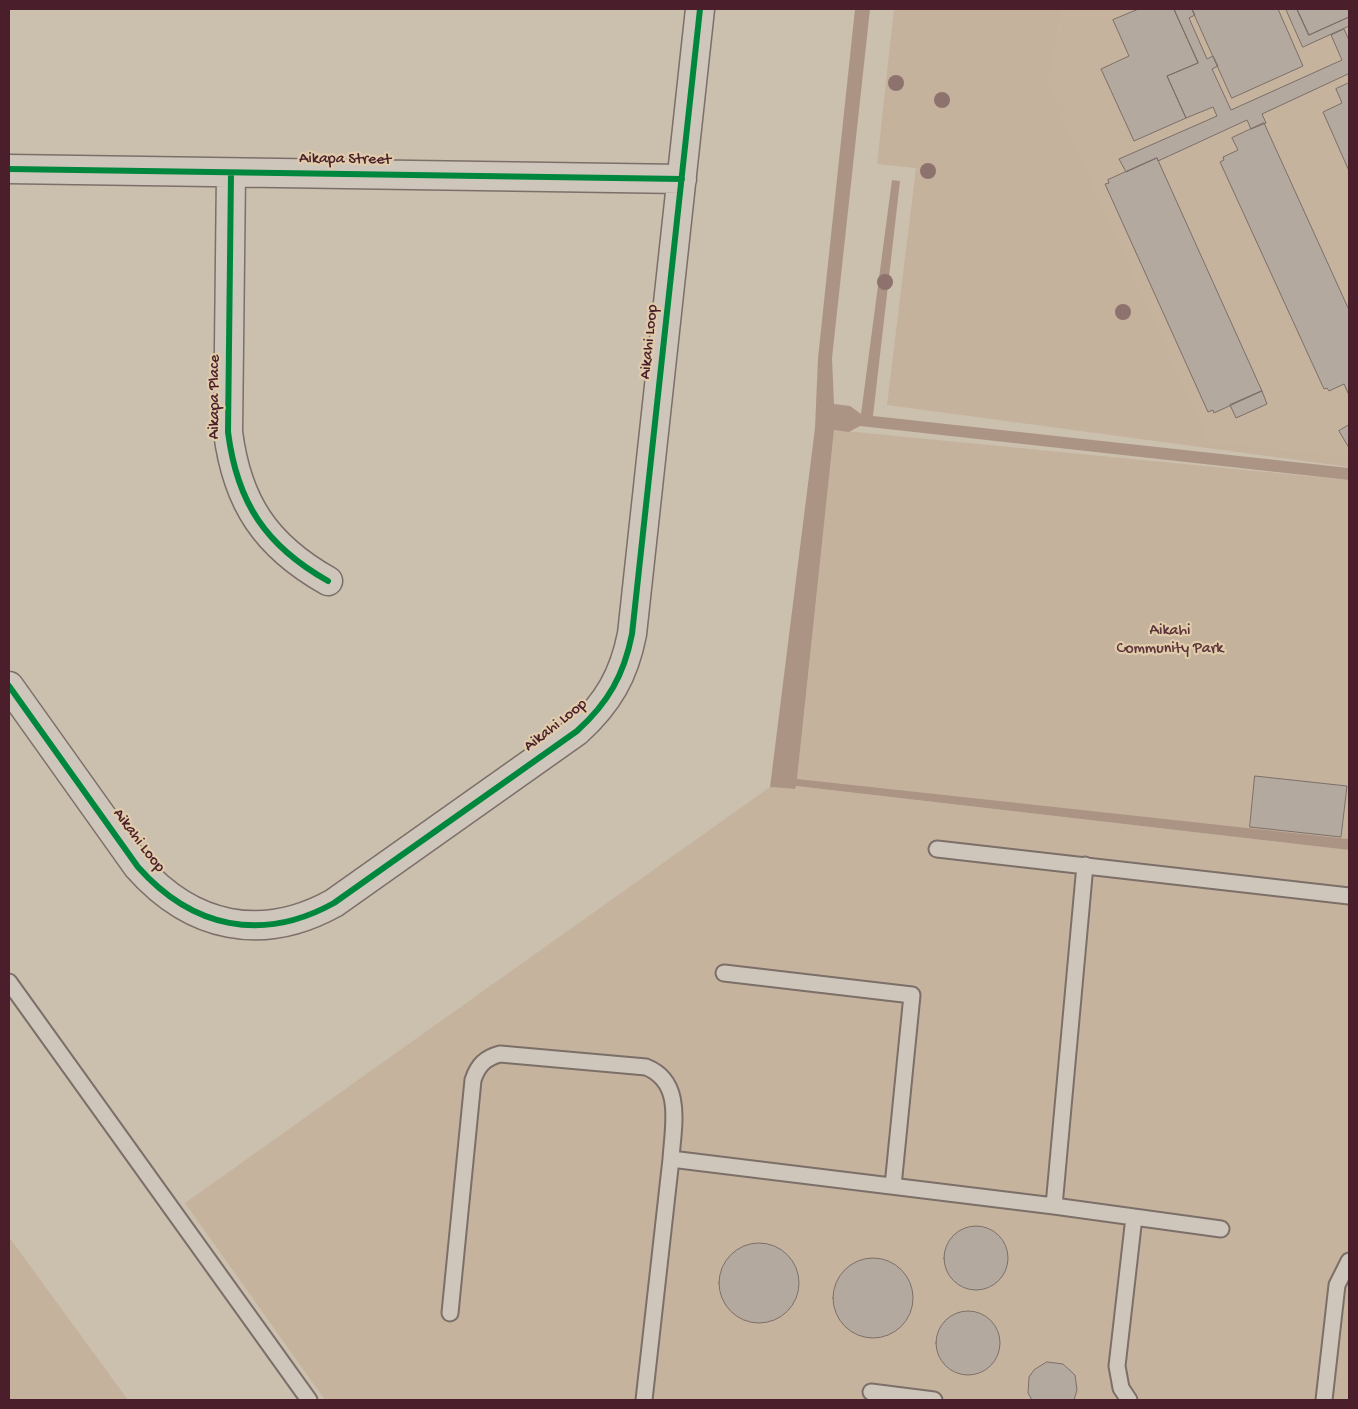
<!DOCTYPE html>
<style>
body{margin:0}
#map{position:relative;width:1358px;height:1409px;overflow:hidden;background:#cbbfae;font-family:"Gochi Hand",sans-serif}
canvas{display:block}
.frame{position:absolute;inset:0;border:10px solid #4a1f2b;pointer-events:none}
</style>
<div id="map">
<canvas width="1358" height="1409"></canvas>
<div class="frame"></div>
</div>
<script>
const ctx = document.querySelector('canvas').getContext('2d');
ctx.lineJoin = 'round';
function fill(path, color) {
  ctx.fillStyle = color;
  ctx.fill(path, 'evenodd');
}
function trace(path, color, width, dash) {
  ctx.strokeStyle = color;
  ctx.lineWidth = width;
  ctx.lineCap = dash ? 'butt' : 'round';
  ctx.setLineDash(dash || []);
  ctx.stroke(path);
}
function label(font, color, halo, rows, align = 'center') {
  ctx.font = font + ' "Gochi Hand",sans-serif';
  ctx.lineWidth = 4.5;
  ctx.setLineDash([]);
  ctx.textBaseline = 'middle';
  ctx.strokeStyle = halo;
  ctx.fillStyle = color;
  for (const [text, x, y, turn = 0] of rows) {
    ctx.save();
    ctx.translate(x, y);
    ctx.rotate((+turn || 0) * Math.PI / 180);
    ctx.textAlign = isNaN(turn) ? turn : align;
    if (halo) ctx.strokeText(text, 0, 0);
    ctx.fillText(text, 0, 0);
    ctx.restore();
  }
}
fill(new Path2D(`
 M1062,9H1349V456L1209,440L1049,85Z
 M795,786L1349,850V1400H325L185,1203L770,787L794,789Z`), '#c6b39d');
fill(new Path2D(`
 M894,9H1062L1049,85L1209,440L1349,456V467L887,405L916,168L877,164Z
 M834,430L1349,480V839L797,780Z
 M9,1237L128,1400H9Z`), '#c5b29c');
fill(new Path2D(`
 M855,9H870L832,358L834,404L850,406L861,414L892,180L900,181L873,416L1349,468V480L860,426L849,432L834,430L797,779L1349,839V850L796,786L795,789L770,787L815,428L818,358Z`), '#ac9485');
const building = new Path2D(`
 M1139,9H1174L1198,63L1167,76L1186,118L1134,141L1101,69L1129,56L1113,20Z
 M1174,9H1192L1195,15L1189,18L1207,59L1213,56L1218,66L1212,69L1231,110L1342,60L1331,35L1344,29L1349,40V76L1348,74L1262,114L1266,123L1251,129L1247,120L1158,161L1157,158L1126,172L1119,159L1217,116L1213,107L1186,118L1167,76L1198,63Z
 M1192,9H1278L1303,66L1232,98Z
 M1286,9H1297L1309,35L1349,17V26L1303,47Z
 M1297,9H1349V17L1309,35Z
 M1349,83V171L1323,112L1342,103L1336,89Z
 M1264,123L1349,310V395L1344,384L1329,391L1327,388L1324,389L1220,162L1224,160L1223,157L1238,150L1232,138Z
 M1157,158L1262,391L1214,413L1213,410L1208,412L1105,184L1109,183L1108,180Z
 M1262,391L1267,404L1236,418L1230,405Z
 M1349,425V448L1339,431Z
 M1255,776L1347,786L1341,837L1250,827Z
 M944 1258a32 32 0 1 1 64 0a32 32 0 1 1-64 0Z
 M719 1283a40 40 0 1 1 80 0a40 40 0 1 1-80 0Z
 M833 1298a40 40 0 1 1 80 0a40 40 0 1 1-80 0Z
 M936 1343a32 32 0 1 1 64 0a32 32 0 1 1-64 0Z
 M1047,1362L1063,1364L1075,1375L1077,1390L1074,1400H1032L1028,1393L1029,1377L1034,1370Z`);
fill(building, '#b4a99e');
trace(building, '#7c6f69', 1);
const lane = new Path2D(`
 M937,849L1349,896
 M724,973L912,995L893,1186
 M9,982L309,1400
 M1054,1206L1085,865
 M450,1313L473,1080C478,1065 485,1058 500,1054L646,1067C684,1082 673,1126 671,1159
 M871,1392L934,1400
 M644,1400L671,1159L1054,1206L1221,1229
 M1129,1400L1121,1388L1117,1366L1134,1217
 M1324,1400L1337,1285L1349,1261`);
const street = new Path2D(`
 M9,169L682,179
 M231,173L228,432C237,503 266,546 328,581
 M9,686L138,867C192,928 262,943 334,903L577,731C608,703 624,675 632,634L700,9`);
trace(lane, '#7c6f69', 19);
trace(street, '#7c6f69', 31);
trace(lane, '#cec6ba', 15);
trace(street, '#cec6ba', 28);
trace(new Path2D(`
 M9,169L682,179
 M231,173L228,432C237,503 266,546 328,581
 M9,686L138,867C192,928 262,943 334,903L577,731C608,703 624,675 632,634L700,9`), '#00873e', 6);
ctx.fillStyle = '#8e726e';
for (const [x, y] of [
 [896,83],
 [942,100],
 [928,171],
 [885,282],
 [1123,312]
]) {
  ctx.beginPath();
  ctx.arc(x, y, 8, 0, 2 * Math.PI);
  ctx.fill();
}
label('16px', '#4a1f2b', '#e0ccaa', [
 ["Aikapa Street",345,160,1],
 ["Aikahi Loop",650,342,-84],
 ["Aikapa Place",216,397,-90],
 ["Aikahi Loop",556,726,-38],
 ["Aikahi Loop",138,841,53]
]);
label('16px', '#5c333a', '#e0ccaa', [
 ["Aikahi",1170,632],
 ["Community Park",1170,650]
]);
</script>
